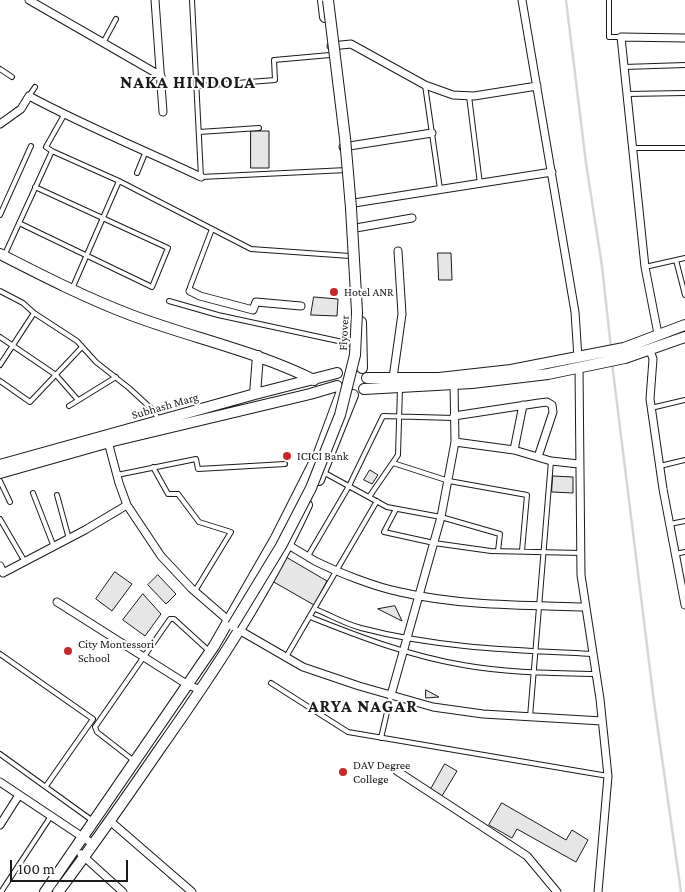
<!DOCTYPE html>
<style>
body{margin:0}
#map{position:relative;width:685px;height:892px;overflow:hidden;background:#fff;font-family:"Crimson Pro",serif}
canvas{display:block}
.scale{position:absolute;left:10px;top:860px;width:118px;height:22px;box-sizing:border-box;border:2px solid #1a1a1a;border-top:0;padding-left:6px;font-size:15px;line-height:18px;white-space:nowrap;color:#1a1a1a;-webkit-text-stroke:4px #fff;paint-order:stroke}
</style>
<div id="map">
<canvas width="685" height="892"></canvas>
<div class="scale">100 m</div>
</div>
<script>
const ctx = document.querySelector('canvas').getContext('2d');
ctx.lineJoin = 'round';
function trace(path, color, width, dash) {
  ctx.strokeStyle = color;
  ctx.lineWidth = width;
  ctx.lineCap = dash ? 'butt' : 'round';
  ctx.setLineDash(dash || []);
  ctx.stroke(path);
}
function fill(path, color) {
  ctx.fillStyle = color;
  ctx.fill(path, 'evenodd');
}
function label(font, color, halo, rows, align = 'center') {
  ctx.font = font + ' "Crimson Pro",serif';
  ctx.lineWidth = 4;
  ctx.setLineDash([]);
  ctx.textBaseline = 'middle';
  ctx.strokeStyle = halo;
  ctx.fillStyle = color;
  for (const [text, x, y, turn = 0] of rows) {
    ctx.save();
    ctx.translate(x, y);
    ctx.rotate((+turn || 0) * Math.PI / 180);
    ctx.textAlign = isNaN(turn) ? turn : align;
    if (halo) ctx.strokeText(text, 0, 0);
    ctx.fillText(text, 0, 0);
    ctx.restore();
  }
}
trace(new Path2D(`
 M566,0L586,163L602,266L611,348
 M612,363L654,702L681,892`), '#d7d7d7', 2.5);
const building = new Path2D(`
 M251,131H269V168H251Z
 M438,253H451L452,280H439Z
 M314,297L338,299L337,316L311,315Z
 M370,470L378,475L372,484L364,480Z
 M553,476L573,477V493L552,492Z
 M286,557L327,581L314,605L272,581Z
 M115,572L132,584L112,611L96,599Z
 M158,575L176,594L166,604L148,585Z
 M143,594L161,614L145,636L123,620Z
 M395,606L402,621L378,609Z
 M426,690L439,697L426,698Z
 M445,764L457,771L442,796L431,789Z
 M502,803L566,840L572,830L588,840L576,862L517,829L512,838L489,825Z`);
fill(building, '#e6e6e6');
trace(building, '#1a1a1a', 1);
const lane = new Path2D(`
 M192,0L201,177L347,170
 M609,0V37H621
 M103,43L116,19
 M624,67L685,65
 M0,69L12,77
 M425,85L440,189
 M198,86L275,80L274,60L330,55
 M627,94L685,93
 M29,96L35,87
 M469,96L480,184
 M64,115L46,147L52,151L119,181L251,249L350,256
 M199,132L259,128
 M633,148H685
 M137,173L146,151
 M0,215L31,146
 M19,223L152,287L168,248L35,187
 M5,254L52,151
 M676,260L685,295
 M645,267L685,258
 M72,289L119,181
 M0,291L23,303L34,313L77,341L96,362L129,388L154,411L158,419
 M190,291V287L212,229
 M169,301L218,315L352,344
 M0,337L56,375L78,400
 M0,365L34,313
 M0,381L30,402L82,347
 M69,406L116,377
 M651,408L685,400
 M393,463L449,481L527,495L522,551
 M660,466L685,460
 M153,467L168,494H178L199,522L231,532L195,591
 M323,472L387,507L441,517L500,534L498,551
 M117,475L196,459L198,469L285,464
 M0,481L10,502
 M33,493L54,547
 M57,495L69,539
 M369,497L398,455L400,388
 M396,509L384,532L434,543L491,551L581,553
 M0,519L25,562
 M670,524L685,521
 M675,554L685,552
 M308,556L349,486L383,416L454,418
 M315,609C330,615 345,624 361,628C437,648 514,650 592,654
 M310,617C360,637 410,656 463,665C507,673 551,673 596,674
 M0,654L93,719L46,786
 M286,657L377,501
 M271,683L348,732L608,776
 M530,717L551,461
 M381,738L391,695
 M0,754L93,821
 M133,760L97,732L95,727L170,619H174L209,651
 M1,892L51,816`);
const street = new Path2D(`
 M29,0L161,76
 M155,0L163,112
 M522,0L575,312L578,358
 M331,46L351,44L425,85L453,95L474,96L537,86
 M0,124L21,109L29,96C85,126 144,150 201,177
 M343,147L432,133
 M354,203L552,172
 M356,228L412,218
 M190,291L200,296L253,310L256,302L301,306
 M658,334L645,267L621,37L685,38
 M650,350L653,359L650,399L663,489L685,605
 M579,368L581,575L600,699L608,776L598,892
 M393,378L402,314L398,251
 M454,416L539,403L547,402L552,405L553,412L538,457
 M107,438L119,483L127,505L161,556L191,588L229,621
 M455,442L514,450L551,461L579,464
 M514,450L523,405
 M285,543C295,549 305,555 315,561C337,572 375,587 400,592C461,606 523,605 585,607
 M0,566L3,573L85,530L127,505
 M57,602L188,685L201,690
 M239,630L303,667L359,686L433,707L483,714L602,721
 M391,695L441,517L455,442L454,384
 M397,771L527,856L557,892
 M0,782L93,844
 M110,821L192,892
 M0,825L19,795
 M81,854L123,892`);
const secondary = new Path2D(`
 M323,0L325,17
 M0,254C43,276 86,298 131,315C192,338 256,351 314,380
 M361,322L362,368
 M367,378H439L511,370L624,348L685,325
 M364,389L472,383L548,374L625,358L685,337
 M255,394L258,356
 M0,465L255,394L337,373
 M0,473L113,441L310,394L337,386
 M319,480L353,395
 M45,892L214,646L276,538L319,453L342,391
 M58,892C93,846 126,798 159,750C214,672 267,592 307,505`);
trace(lane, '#1a1a1a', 6);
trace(street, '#1a1a1a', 9);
trace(secondary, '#1a1a1a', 12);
trace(lane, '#fff', 4);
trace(street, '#fff', 7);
trace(secondary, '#fff', 10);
const secondaryBridge = new Path2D(`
 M233,625L281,546L311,488L340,415L355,355L357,312L351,208L345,138L328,0`);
trace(secondaryBridge, '#1a1a1a', 12, []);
trace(secondaryBridge, '#fff', 10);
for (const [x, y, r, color] of [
 [334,292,5,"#c62828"],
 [287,456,5,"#c62828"],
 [68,651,5,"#c62828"],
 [343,772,5,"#c62828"]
]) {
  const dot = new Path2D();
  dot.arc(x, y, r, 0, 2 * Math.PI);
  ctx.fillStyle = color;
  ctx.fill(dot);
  trace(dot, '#fff', 2);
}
label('12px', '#1a1a1a', '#fff', [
 ["Hotel ANR",344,292],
 ["ICICI Bank",297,456],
 ["City Montessori",78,644],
 ["School",78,658],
 ["DAV Degree",353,765],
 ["College",353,779]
], 'left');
label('12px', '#1a1a1a', '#fff', [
 ["Flyover",344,333,-87],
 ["Subhash Marg",165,406,-16]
]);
ctx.letterSpacing = '1px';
label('bold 18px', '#1a1a1a', '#fff', [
 ["NAKA HINDOLA",188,82],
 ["ARYA NAGAR",363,706]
]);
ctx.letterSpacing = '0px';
</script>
